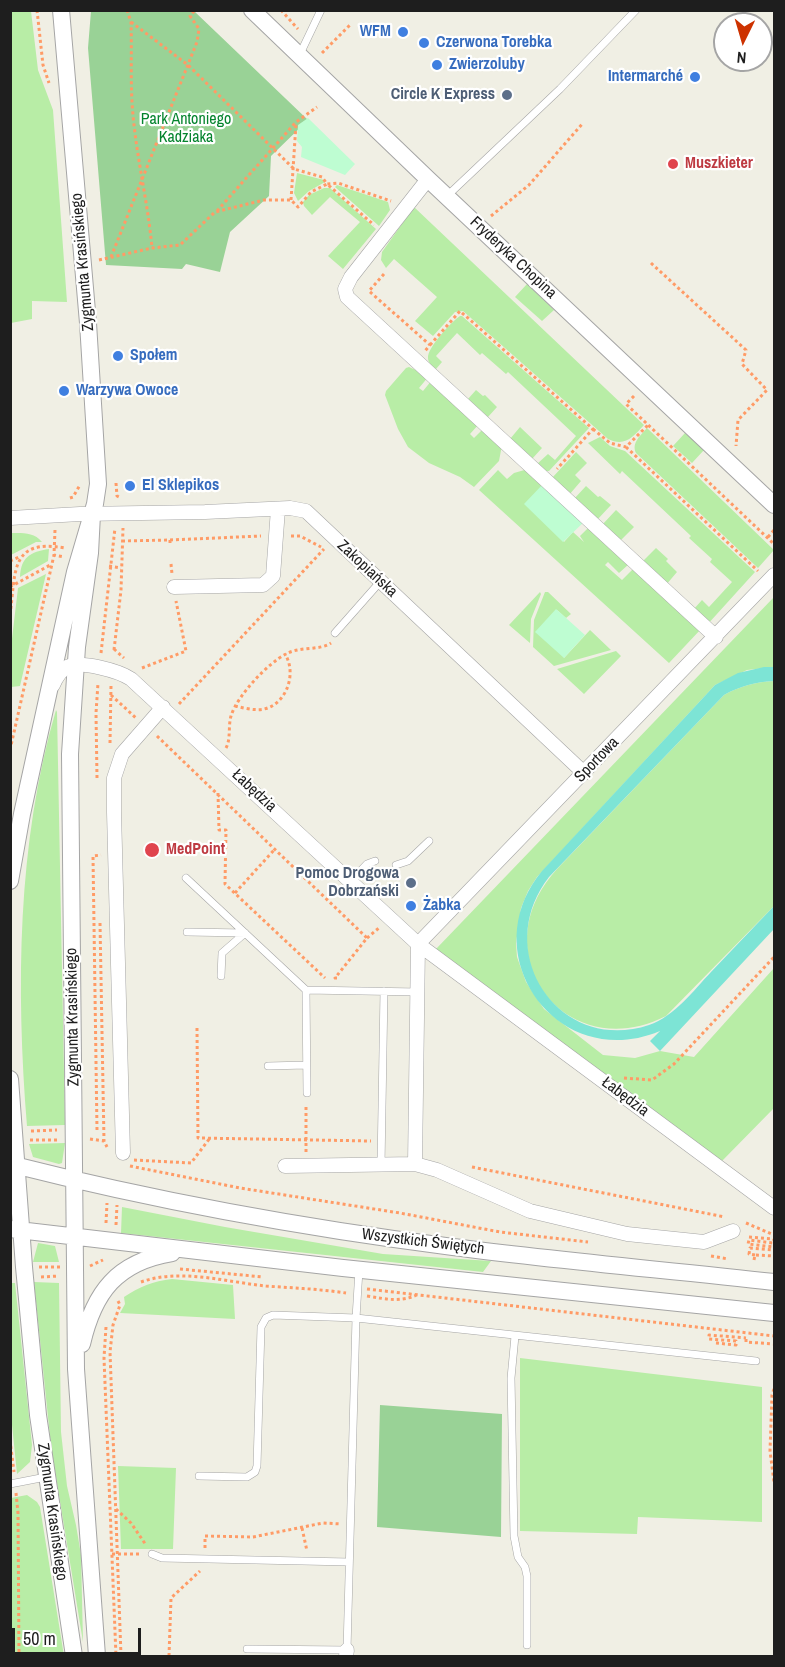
<!DOCTYPE html>
<meta charset="utf-8">
<style>
body{margin:0}
#map{position:relative;width:785px;height:1667px;overflow:hidden;background:#f0efe4;font-family:"Archivo Narrow",sans-serif}
canvas{display:block}
.frame{position:absolute;inset:0;border:12px solid #1e1e1e;pointer-events:none}
.north{position:absolute;left:713px;top:12px;width:60px;height:60px;box-sizing:border-box;background:#fff;border:2px solid #a5a5a5;border-radius:50%;rotate:185deg;font-size:16px;font-weight:700;line-height:24px;text-align:center;color:#1e1e1e}
.north::after{content:'';display:block;margin:auto;width:21px;height:27px;background:#cd3200;clip-path:polygon(50% 0,100% 100%,50% 72%,0 100%)}
.scale{position:absolute;left:12px;top:1628px;width:129px;height:27px;box-sizing:border-box;border:3px solid #1e1e1e;border-top:0;padding-left:8px;font-size:18px;line-height:21px;white-space:nowrap;color:#1e1e1e;-webkit-text-stroke:4px #fff;paint-order:stroke}
</style>
<div id="map">
<canvas width="785" height="1667"></canvas>
<div class="frame"></div>
<div class="north">N</div>
<div class="scale">50 m</div>
</div>
<script>
const ctx = document.querySelector('canvas').getContext('2d');
ctx.lineJoin = 'round';
function fill(path, color) {
  ctx.fillStyle = color;
  ctx.fill(path, 'evenodd');
}
function trace(path, color, width, dash) {
  ctx.strokeStyle = color;
  ctx.lineWidth = width;
  ctx.lineCap = dash ? 'butt' : 'round';
  ctx.setLineDash(dash || []);
  ctx.stroke(path);
}
function label(font, color, halo, rows, align = 'center') {
  ctx.font = font + ' "Archivo Narrow",sans-serif';
  ctx.lineWidth = 4.5;
  ctx.setLineDash([]);
  ctx.textBaseline = 'middle';
  ctx.strokeStyle = halo;
  ctx.fillStyle = color;
  for (const [text, x, y, turn = 0] of rows) {
    ctx.save();
    ctx.translate(x, y);
    ctx.rotate((+turn || 0) * Math.PI / 180);
    ctx.textAlign = isNaN(turn) ? turn : align;
    if (halo) ctx.strokeText(text, 0, 0);
    ctx.fillText(text, 0, 0);
    ctx.restore();
  }
}
fill(new Path2D(`
 M11,10L31,11L38,70L53,110L67,302L32,301V319L11,323Z
 M297,173L324,180L325,182L309,191L298,201L294,193Z
 M337,185L388,202L390,210L379,226L335,187Z
 M324,188H330L376,229L343,269L328,256L360,222L330,197L312,215L304,206L303,202L309,195Z
 M414,207L644,425C633,437 625,447 608,439L463,311L455,312L433,336L415,321L437,297L394,259L386,268L381,260L382,252Z
 M527,284L554,310L542,321L515,297Z
 M460,316H462L589,428L549,471H546L537,464L548,454L555,460L576,436L508,372L506,374L482,353L480,355L457,333L436,356L442,362L436,369C432,366 428,363 428,358C427,348 452,321 460,316Z
 M409,367L429,376L419,388L423,391L432,380L479,424L470,434L474,438L484,428L502,445L499,461L474,487L460,477L429,463L408,447L398,429L385,395L386,391L406,368Z
 M476,390L483,396L485,395L497,407L488,417L468,399Z
 M520,427L542,448L532,459L510,439Z
 M647,428L774,550L758,568L636,453C631,443 641,435 647,428Z
 M685,433L704,450L692,463L673,446Z
 M600,437L610,446L625,451L755,572L707,625L693,610L702,600L709,607L732,582L710,562L712,559L689,538L691,536L622,471L620,474L588,443Z
 M576,452L587,463L575,475L581,481L569,495L552,478Z
 M528,469L543,484L564,542L573,532L584,542L580,536L590,526L629,564L619,573L608,562L605,565L622,580L634,568L702,628L669,663L479,490L498,470L507,479L514,473Z
 M586,486L598,497L600,496L611,505L597,520L574,499Z
 M616,510L634,527L619,542L602,525Z
 M11,533C23,533 34,532 42,542H36L11,555Z
 M656,548L668,559L666,561L677,572L666,585L642,562Z
 M49,549L48,561L20,577C21,557 30,552 49,549Z
 M46,574L20,686L11,687V647L18,588Z
 M540,592L541,594L531,619L530,643L509,625Z
 M545,592H548L571,614L566,618L557,610L564,658L590,630L611,650L554,666L533,647L534,620Z
 M774,597V667L747,670L715,685L537,877L528,891L521,908L516,943L517,957L526,982L544,1009L603,1055L635,1058L660,1051L694,1057L774,968V1108L722,1161L436,949Z
 M616,651L621,656L584,694L557,669Z
 M774,681V906L666,1016C566,1067 479,954 557,869L724,695C740,686 756,682 774,681Z
 M56,710L57,712L65,1125L27,1126C16,988 17,843 56,710Z
 M65,1143L62,1163L59,1164L33,1157L29,1144Z
 M122,1207L225,1227L383,1254L491,1261L483,1272L130,1234L121,1233Z
 M38,1243L55,1246L59,1262H33Z
 M172,1279L233,1285L235,1319L120,1313L125,1304L124,1297C139,1287 153,1281 172,1279Z
 M34,1282L59,1283L61,1432L67,1486L76,1525L81,1555L83,1642L51,1446Z
 M10,1283H15L32,1445L30,1462L17,1474L10,1405Z
 M520,1358L762,1387V1522L638,1517L637,1534L520,1531Z
 M118,1466L176,1468L173,1549H121Z
 M27,1495L37,1502L40,1507L64,1656H11V1498Z`), '#b8eda6');
fill(new Path2D(`
 M91,11H194L308,120L271,156L269,196L230,232L220,272L186,264L182,269L106,265L88,48Z
 M380,1405L502,1414L501,1537L377,1527Z`), '#99d296');
fill(new Path2D(`
 M308,118L355,164L345,175L301,157L302,147L297,141L298,125Z
 M543,484L584,522L563,542L524,504Z
 M556,609L585,635L564,658L535,632Z`), '#befdd2');
fill(new Path2D(`
 M764,667H774V681C756,682 740,686 724,695L549,877C490,953 560,1055 649,1025C675,1016 693,991 711,972C732,950 753,928 774,906V929L660,1051L650,1041L660,1031C558,1074 472,955 542,871L715,685L738,673Z`), '#7de4d5');
const service = new Path2D(`
 M300,54L321,10
 M447,196L560,89L636,10
 M335,633L380,582
 M396,865L408,861L429,841
 M186,878L306,990L418,992
 M351,881L367,864L375,861
 M187,932L245,933
 M221,976L222,953L245,933
 M306,990L307,1093
 M268,1066L306,1065
 M381,1165L384,991
 M515,1336L511,1378L514,1536L518,1557L525,1567L527,1576V1645
 M199,1476L247,1477L255,1472L257,1466L261,1327L266,1318L273,1315L356,1318L359,1270
 M10,1484L46,1477
 M152,1554L162,1558L349,1562
 M247,1649L347,1650L356,1318L756,1361`);
const minor = new Path2D(`
 M428,179L351,277L345,289L347,297L716,637
 M10,518L80,514L205,512L290,508L306,511L584,773
 M174,587L263,585L273,576L278,509
 M53,685C56,678 60,671 67,667C80,660 119,671 131,679L418,944L774,1208
 M418,944L774,575
 M123,1153L114,812V778L122,754L163,707
 M415,1164L418,944
 M285,1166L415,1164L437,1170L530,1211L627,1234L704,1242L733,1231
 M346,1656L347,1650`);
const tertiary = new Path2D(`
 M252,10L428,179L774,505
 M92,514L90,553L77,647L70,754L76,1369L97,1656
 M10,881L22,814L75,572L95,504L98,484L88,323L61,10
 M10,1079L24,1267L38,1415L74,1656
 M10,1164C156,1201 304,1228 453,1247C560,1261 667,1270 774,1282
 M10,1229L343,1268L774,1313
 M82,1344C94,1292 117,1262 172,1253`);
trace(service, '#a5a5a5', 8);
trace(minor, '#a5a5a5', 15);
trace(tertiary, '#a5a5a5', 18);
trace(new Path2D(`
 M37,10L43,65L49,83
 M127,10L131,22C132,53 130,84 133,115C137,160 148,203 152,248
 M281,10L298,29
 M131,22L188,65L294,169L322,177L327,184L338,183L391,201
 M322,53L351,24
 M291,200L296,124
 M217,211L296,122L317,107
 M491,216L529,185L583,123
 M111,257L197,42L199,29L190,16L195,10
 M99,260L152,248L180,245L215,212L264,200H291L298,207L311,192L327,184L374,225
 M651,263L746,350L742,364L767,390L738,420L736,446
 M384,274L369,291L430,345L425,351
 M430,345L460,311L593,429L557,469
 M634,396L626,404L774,544
 M593,429L610,443L626,447L648,425
 M626,447L758,571
 M116,483L117,496L121,498
 M70,498L73,497L80,485
 M55,530L54,555L64,557
 M291,536H300L321,547
 M768,537L774,530
 M170,540L261,536
 M122,541L170,540V546
 M10,561L19,557
 M171,564L172,574
 M109,566L121,568
 M10,587L52,564
 M10,615C16,573 9,538 65,548
 M114,649L124,658
 M114,650L121,590L123,528
 M101,653L115,528
 M142,668L186,651L176,601
 M111,695L136,718
 M179,704L324,549
 M235,706C244,708 255,711 264,709C287,704 297,673 285,654
 M157,736L367,938L335,978H337
 M110,743L111,686
 M226,748C231,739 228,726 231,716C237,696 268,663 286,654C300,646 319,651 331,643
 M10,750L54,555
 M97,778L96,713L98,683
 M218,793L219,830H226L225,884L325,978
 M235,893L275,849
 M100,923L104,1141L107,1147
 M367,938L380,927
 M197,1028L198,1138L371,1141
 M624,1078L652,1080L674,1064L774,957
 M97,1130L93,856L101,855
 M31,1131L57,1130
 M90,1139L104,1141
 M30,1140H57
 M306,1152V1104
 M134,1160L191,1163L210,1138
 M130,1166L240,1188L400,1213L500,1232L588,1242
 M472,1167L725,1217
 M106,1223L107,1203
 M746,1223L774,1235
 M116,1225L117,1205
 M749,1237L774,1239L773,1243L749,1240L748,1244L774,1247
 M755,1255L749,1254L750,1248L774,1250
 M711,1256L728,1259
 M754,1260L755,1255L774,1256
 M90,1266L103,1260
 M39,1267H60
 M180,1269L263,1277
 M41,1277L59,1276
 M141,1282C180,1268 226,1282 266,1286C293,1288 319,1289 346,1293
 M367,1289L774,1336
 M367,1296C387,1299 400,1303 419,1294
 M118,1301L120,1305L113,1325L110,1352L121,1656
 M106,1327L104,1358L116,1656
 M746,1339V1342L774,1344
 M716,1343L736,1345V1341L709,1339V1335L746,1338
 M774,1389L772,1395L770,1451L774,1482
 M10,1440L14,1472
 M16,1493L18,1513L19,1656
 M116,1509L131,1523L146,1545
 M302,1528L307,1551
 M205,1548V1536L253,1537L323,1523L341,1524
 M112,1554H140
 M169,1656L171,1598L200,1571`), '#ff9b66', 3, [3, 3]);
trace(service, '#fff', 7);
trace(minor, '#fff', 14);
trace(tertiary, '#fff', 16);
for (const [x, y, r, color] of [
 [403,32,6,"#3f7fe0"],
 [424,43,6,"#3f7fe0"],
 [437,65,6,"#3f7fe0"],
 [695,77,6,"#3f7fe0"],
 [507,95,6,"#5c6f8a"],
 [673,164,6,"#e0444e"],
 [118,356,6,"#3f7fe0"],
 [64,391,6,"#3f7fe0"],
 [130,486,6,"#3f7fe0"],
 [152,850,8,"#e0444e"],
 [411,883,6,"#5c6f8a"],
 [411,906,6,"#3f7fe0"]
]) {
  const dot = new Path2D();
  dot.arc(x, y, r, 0, 2 * Math.PI);
  ctx.fillStyle = color;
  ctx.fill(dot);
  trace(dot, '#fff', 2);
}
label('bold 16px', '#366cbe', '#fff', [
 ["WFM",391,32,"right"],
 ["Czerwona Torebka",436,43],
 ["Zwierzoluby",449,65],
 ["Intermarché",683,77,"right"],
 ["Społem",130,356],
 ["Warzywa Owoce",76,391],
 ["El Sklepikos",142,486],
 ["Żabka",423,906]
], 'left');
label('bold 16px', '#4e5e75', '#fff', [
 ["Circle K Express",495,95],
 ["Pomoc Drogowa",399,874],
 ["Dobrzański",399,892]
], 'right');
label('16px', '#05842e', '#fff', [
 ["Park Antoniego",186,120],
 ["Kadziaka",186,138]
]);
label('bold 16px', '#be3a42', '#fff', [
 ["Muszkieter",685,164],
 ["MedPoint",166,850]
], 'left');
label('16px', '#1e1e1e', '#fff', [
 ["Fryderyka Chopina",513,258,43],
 ["Zygmunta Krasińskiego",83,262,-95],
 ["Zakopiańska",367,569,43],
 ["Sportowa",597,760,-46],
 ["Łabędzia",254,791,43],
 ["Zygmunta Krasińskiego",73,1017,-91],
 ["Łabędzia",625,1097,37],
 ["Wszystkich Świętych",423,1242,7],
 ["Zygmunta Krasińskiego",52,1512,82]
]);
</script>
